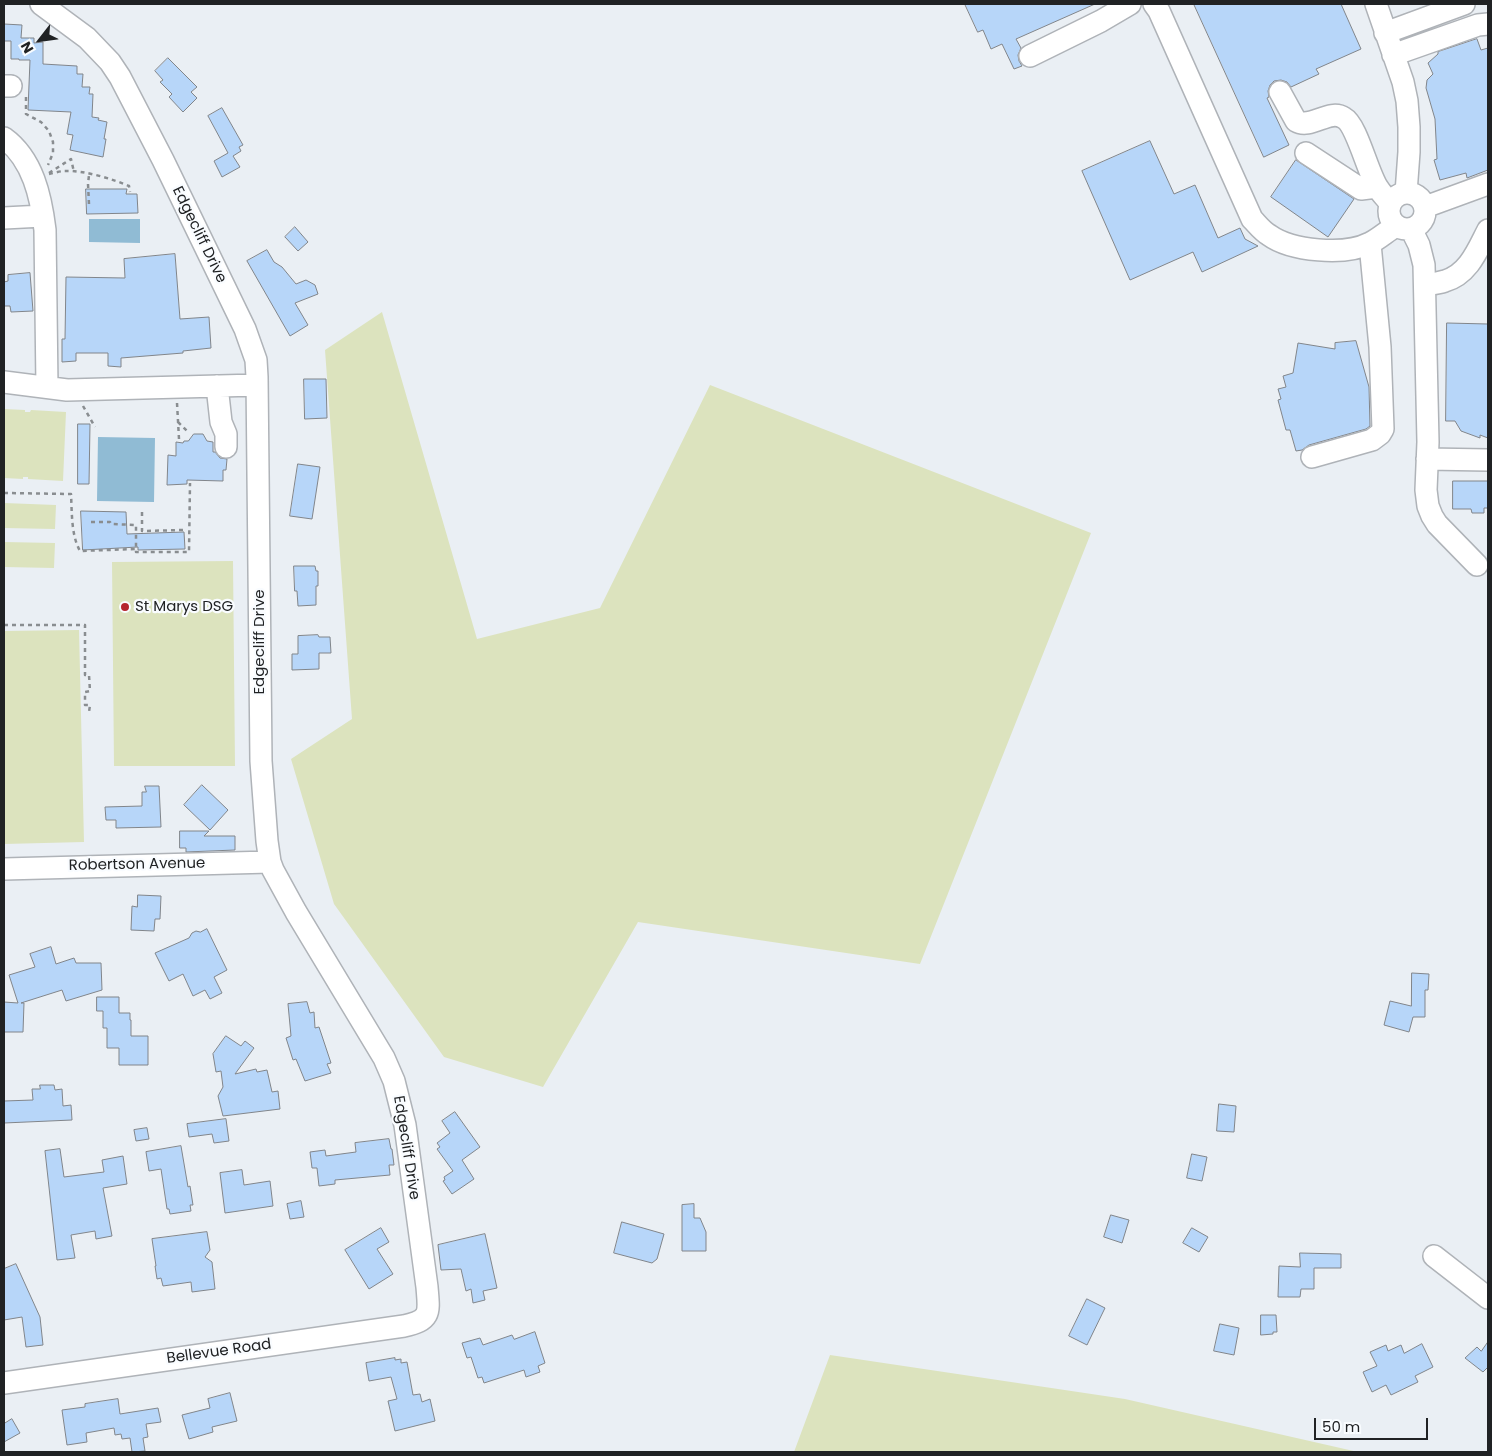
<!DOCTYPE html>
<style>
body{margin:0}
#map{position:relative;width:1492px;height:1456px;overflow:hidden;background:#eaeff4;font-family:Poppins,sans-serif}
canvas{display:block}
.frame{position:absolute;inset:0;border:5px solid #202224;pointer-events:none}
.north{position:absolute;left:15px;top:15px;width:50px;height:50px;-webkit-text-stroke:4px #f9fcff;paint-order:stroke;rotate:240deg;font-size:14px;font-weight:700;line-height:20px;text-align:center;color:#202224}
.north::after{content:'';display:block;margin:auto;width:18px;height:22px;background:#202224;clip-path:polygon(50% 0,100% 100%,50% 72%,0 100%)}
.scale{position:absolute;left:1314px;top:1418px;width:114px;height:22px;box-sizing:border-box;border:2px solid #202224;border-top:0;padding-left:6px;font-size:15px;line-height:18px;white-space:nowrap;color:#202224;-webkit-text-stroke:4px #f9fcff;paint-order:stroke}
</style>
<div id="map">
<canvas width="1492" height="1456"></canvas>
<div class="frame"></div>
<div class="north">N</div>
<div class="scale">50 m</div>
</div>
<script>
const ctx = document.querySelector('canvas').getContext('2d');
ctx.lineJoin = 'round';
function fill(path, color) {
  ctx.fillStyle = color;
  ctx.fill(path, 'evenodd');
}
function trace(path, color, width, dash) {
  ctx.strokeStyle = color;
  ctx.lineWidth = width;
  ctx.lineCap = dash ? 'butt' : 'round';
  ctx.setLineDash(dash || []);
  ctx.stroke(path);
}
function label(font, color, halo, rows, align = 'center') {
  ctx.font = font + ' Poppins,sans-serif';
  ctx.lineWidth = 4.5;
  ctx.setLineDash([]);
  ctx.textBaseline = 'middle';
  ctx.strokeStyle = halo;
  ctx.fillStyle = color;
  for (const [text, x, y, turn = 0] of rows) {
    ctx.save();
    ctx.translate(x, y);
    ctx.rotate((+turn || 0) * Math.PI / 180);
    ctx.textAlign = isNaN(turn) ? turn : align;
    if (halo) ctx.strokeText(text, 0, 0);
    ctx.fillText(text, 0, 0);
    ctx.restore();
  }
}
fill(new Path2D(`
 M382,312L477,639L600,608L710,385L1091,533L920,964L638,922L543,1087L444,1057L334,904L291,759L352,719L325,350Z
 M4,409L25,410V412H30L31,410L66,412L63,481L28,479V477H23V479L4,478Z
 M4,503L56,505L55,529L4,528Z
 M4,542L55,543L54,568L4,567Z
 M233,561L235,766H114L112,562Z
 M79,630L84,842L4,844V631Z
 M830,1355L1125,1399L1358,1452H794Z`), '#dce3be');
fill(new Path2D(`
 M89,219H140V243L89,242Z
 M98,437L155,438L154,502L97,501Z`), '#90bbd4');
const building = new Path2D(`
 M965,4H1095L1016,39L1021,48L1018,55L1019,61L1022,66L1014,69L1002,44L991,49L983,30L978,32Z
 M1194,4H1341L1361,49L1316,69L1319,74L1291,87L1287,82L1281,80L1274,81L1270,85L1268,91L1269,97L1267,98L1289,145L1264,157Z
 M4,24L22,25L21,38H34V43L43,42V64L77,66V74H83L82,87H90L89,94H93L92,117L99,118L98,120L107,122L104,139H106L103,157L70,150L73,135L67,134L71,112L28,110L30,60H19V59H11V41H4Z
 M1477,39L1481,50L1488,48V170L1467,178L1466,173L1440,180L1434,160L1437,159L1435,119L1426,88L1427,80L1433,74L1428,63L1438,54V52Z
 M168,58L197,87L191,92L197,98L183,112L169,97L172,94L160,82L163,80L155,71Z
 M222,108L243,145L239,147L241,151L233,156L240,167L222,177L214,161L228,153L208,116Z
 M1150,141L1174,194L1195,185L1218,238L1240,228L1245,239L1258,246L1202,272L1193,252L1130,280L1082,171Z
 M1296,160L1354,199L1328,237L1271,197Z
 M86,189H127L126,194H137L138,213L87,214Z
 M295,227L308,242L298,251L285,237Z
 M267,250L274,262L282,267L296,284L306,280L315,285L318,294L295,303L308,325L290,336L247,261Z
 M175,254L180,319L209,317L211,348L183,351V353L121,358V367L108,366V353H76V361L62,362V339H65L66,277L125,278L124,259Z
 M30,273L33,311L11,312L10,306H4V282L8,281V275Z
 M1447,323L1488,324V438L1480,435V438L1461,431L1455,421H1446Z
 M1356,341L1369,387L1370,426L1366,429L1309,445L1302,450L1296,451L1290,430H1286L1278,400L1281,399L1278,389L1286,387L1283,376L1293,373L1298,343L1335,349V343Z
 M304,379H326L327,418L305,419Z
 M78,424H90L89,484H78Z
 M194,434H203L207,441L213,442V452H215L220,458L227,459L226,470H223V481L187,480V484L167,485L168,455L176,456V442L183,443L184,441H188Z
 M298,464L320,467L312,519L290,516Z
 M1453,481H1488V508H1484V513H1472L1471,509H1453Z
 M81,511L126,512L127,534L184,532L185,549L138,550V547L83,550Z
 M294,566H315L316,571H318V586H316V605L298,606L297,591H295Z
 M318,635L319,637H330L331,653H319V669L292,670V654H298V636Z
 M202,785L228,810L210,830L184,805Z
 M145,786H159L161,827L116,828V820H106L105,807L142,806V792H146Z
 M180,831H209L204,836H235V850L186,852V848H180Z
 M138,895L161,896L160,919H155L154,931L131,930L132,906L137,907Z
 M207,929L227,970L214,977L222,993L210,999L205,990L193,996L183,974L169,981L155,953L189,938L192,933L196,931L200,932Z
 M51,947L56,964L74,958L76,963H101L102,990L66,1001L62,990L21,1003H24L23,1032H4V1002L18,1003L9,975L35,967L30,954Z
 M1412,973L1429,974L1428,990H1425V1017H1413L1409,1032L1384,1025L1390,1001L1411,1006Z
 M97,997H119V1013H130V1020H131V1036H148V1065H119V1048H107V1028H103V1011H97Z
 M307,1002L310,1013L314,1012L315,1028L319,1027L331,1063L327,1064L331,1073L305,1081L296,1059L293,1060L286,1038L291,1036L288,1004Z
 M226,1036L241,1046L245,1041L254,1048L235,1074L256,1069L257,1072L267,1070L272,1092L278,1091L280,1109L223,1116L218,1096L223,1087L221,1071L216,1072L213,1054Z
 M40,1085H54L55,1090L62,1089L63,1106L71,1105L72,1120L4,1123V1101L33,1100L32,1089H40Z
 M1219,1104L1236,1106L1234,1132L1217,1131Z
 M455,1112L480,1147L462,1160L474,1179L452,1194L443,1181L445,1180L444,1177L453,1171L437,1149L440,1147L437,1143L450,1133L442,1121Z
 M226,1119L229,1141L214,1143L212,1134L189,1137L187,1124Z
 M147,1128L149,1139L136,1141L134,1130Z
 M389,1139L391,1149H392L394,1165H389L390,1175L335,1180V1184L319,1186L317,1168H312L310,1152L325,1150L326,1156L356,1152L355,1143Z
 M181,1146L188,1187L190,1186L193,1205H190L191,1211L170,1214L169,1209H167L161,1169L149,1171L146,1152Z
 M60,1149L64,1177L104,1172L102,1160L123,1156L127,1184L103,1188L112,1236L96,1239L95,1231L71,1235L75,1258L57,1260L45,1151Z
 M1192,1154L1207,1157L1202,1181L1187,1178Z
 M242,1170L244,1185L270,1181L273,1206L225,1213L220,1173Z
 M301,1201L304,1217L290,1219L287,1204Z
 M694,1204V1218H700L706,1232V1251H682V1205Z
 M1111,1215L1129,1220L1122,1243L1104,1237Z
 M622,1222L664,1234L657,1259L652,1263L614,1253Z
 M381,1228L389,1242L377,1249L393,1274L369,1289L345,1250Z
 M1192,1228L1208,1237L1199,1252L1183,1243Z
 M207,1232L210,1250L205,1257L212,1262L215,1289L192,1292L191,1282L163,1286L161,1278L157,1279L155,1266H156L152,1239Z
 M485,1234L497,1288L483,1291L485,1300L473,1303L471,1289L466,1291L461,1269L441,1270L438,1245Z
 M1300,1253L1341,1254V1268H1314V1289H1301L1300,1297H1278L1279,1266L1300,1267Z
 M16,1264L40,1317L43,1345L26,1347L22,1317L4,1320V1269Z
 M1087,1299L1105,1308L1087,1345L1069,1336Z
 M1261,1315H1276L1277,1332H1273V1334L1261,1335Z
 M1220,1324L1239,1328L1234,1355L1214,1351Z
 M535,1332L545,1363L538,1366L540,1372L526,1377L524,1370L484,1383L482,1377L478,1378L471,1357L467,1358L462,1343L480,1338L483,1345L512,1335L514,1339Z
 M1488,1342V1367L1483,1372L1465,1358L1477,1347L1481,1351Z
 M1422,1344L1433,1367L1415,1376L1418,1382L1391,1395L1386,1385L1372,1392L1363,1372L1377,1366L1370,1352L1386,1345L1388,1351L1401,1345L1404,1353Z
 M395,1358V1360L401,1359V1363L407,1362L413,1395L420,1394L422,1402L430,1399L435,1421L395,1431L388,1401L397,1399L391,1377L369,1381L366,1363Z
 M230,1393L237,1421L212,1427L213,1432L189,1439L182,1415L210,1408L208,1399Z
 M118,1399L120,1414L158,1408L161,1422L146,1424L148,1437L143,1438L145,1451L132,1452L130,1438L122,1439L121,1434L115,1435L114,1428L86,1433L87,1442L67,1445L62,1410L85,1407V1404Z
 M12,1419L20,1433L4,1442V1424Z`);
fill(building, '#b7d6f9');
trace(building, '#81858a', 1);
const minor = new Path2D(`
 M1154,4L1159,11L1252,219C1257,224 1262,231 1269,235C1291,251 1345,256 1370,243C1379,239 1387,231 1396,226
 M1376,4L1403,82L1407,101L1409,127V152L1406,193
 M1385,33L1464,4
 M1393,55L1478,25L1488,24
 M1030,56L1101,21L1130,4
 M4,86H11
 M1280,92L1296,121C1311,130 1329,108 1344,118C1357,125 1368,174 1378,188C1381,193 1386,198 1390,203
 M4,138C33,159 41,197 45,230L47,387
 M1306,153L1361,189L1377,187
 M1389 211a18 18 0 1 1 36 0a18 18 0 1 1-36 0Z
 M1425,207L1488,184
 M4,218L43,216
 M1411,229L1419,245L1424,265L1428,442L1426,490L1428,506L1432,516L1437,524L1477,565
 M1425,285C1432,284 1439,283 1445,281C1469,274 1478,249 1488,230
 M4,382L67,390L257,385
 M217,386L221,422L226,434V447
 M1312,457L1372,440L1380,434L1383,429L1380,347L1370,244
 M1427,459L1488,460
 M4,869L270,862
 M1434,1256L1488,1298
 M4,1383L404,1326C432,1320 429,1312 427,1287L405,1125L394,1081L384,1058L296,912L273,870L270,862L267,841L261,761L257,377L256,360L245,329L163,160L120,77L110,62L87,38L41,4`);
trace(minor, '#afb3b8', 24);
trace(new Path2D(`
 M26,97V114L41,122L49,131L53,142V153L48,165
 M49,173L71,159L74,172
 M49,174C54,173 60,171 65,171C83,170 113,179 129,186L130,192
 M89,204L88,184L89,175
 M177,403L179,439
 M83,406L95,427
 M178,422L189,433
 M4,493L71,494C72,512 71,535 80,551L136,549
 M142,512V531L183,530
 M91,522H110L111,524L136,525V552H189L190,483
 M4,625H85V675H89L90,691L85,692V705H90L89,712`), '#898d90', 2.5, [4, 4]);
trace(minor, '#fff', 21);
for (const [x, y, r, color] of [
 [125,607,5,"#b5242d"]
]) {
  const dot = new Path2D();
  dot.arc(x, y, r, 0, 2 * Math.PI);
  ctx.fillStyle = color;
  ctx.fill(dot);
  trace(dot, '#f9fcff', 2);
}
label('15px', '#202224', '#f9fcff', [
 ["Edgecliff Drive",199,235,64],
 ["Edgecliff Drive",260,642,-90],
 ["Robertson Avenue",137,865,-1],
 ["Edgecliff Drive",406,1148,81],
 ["Bellevue Road",219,1352,-8]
]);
label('15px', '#202224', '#f9fcff', [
 ["St Marys DSG",135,607]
], 'left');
</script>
